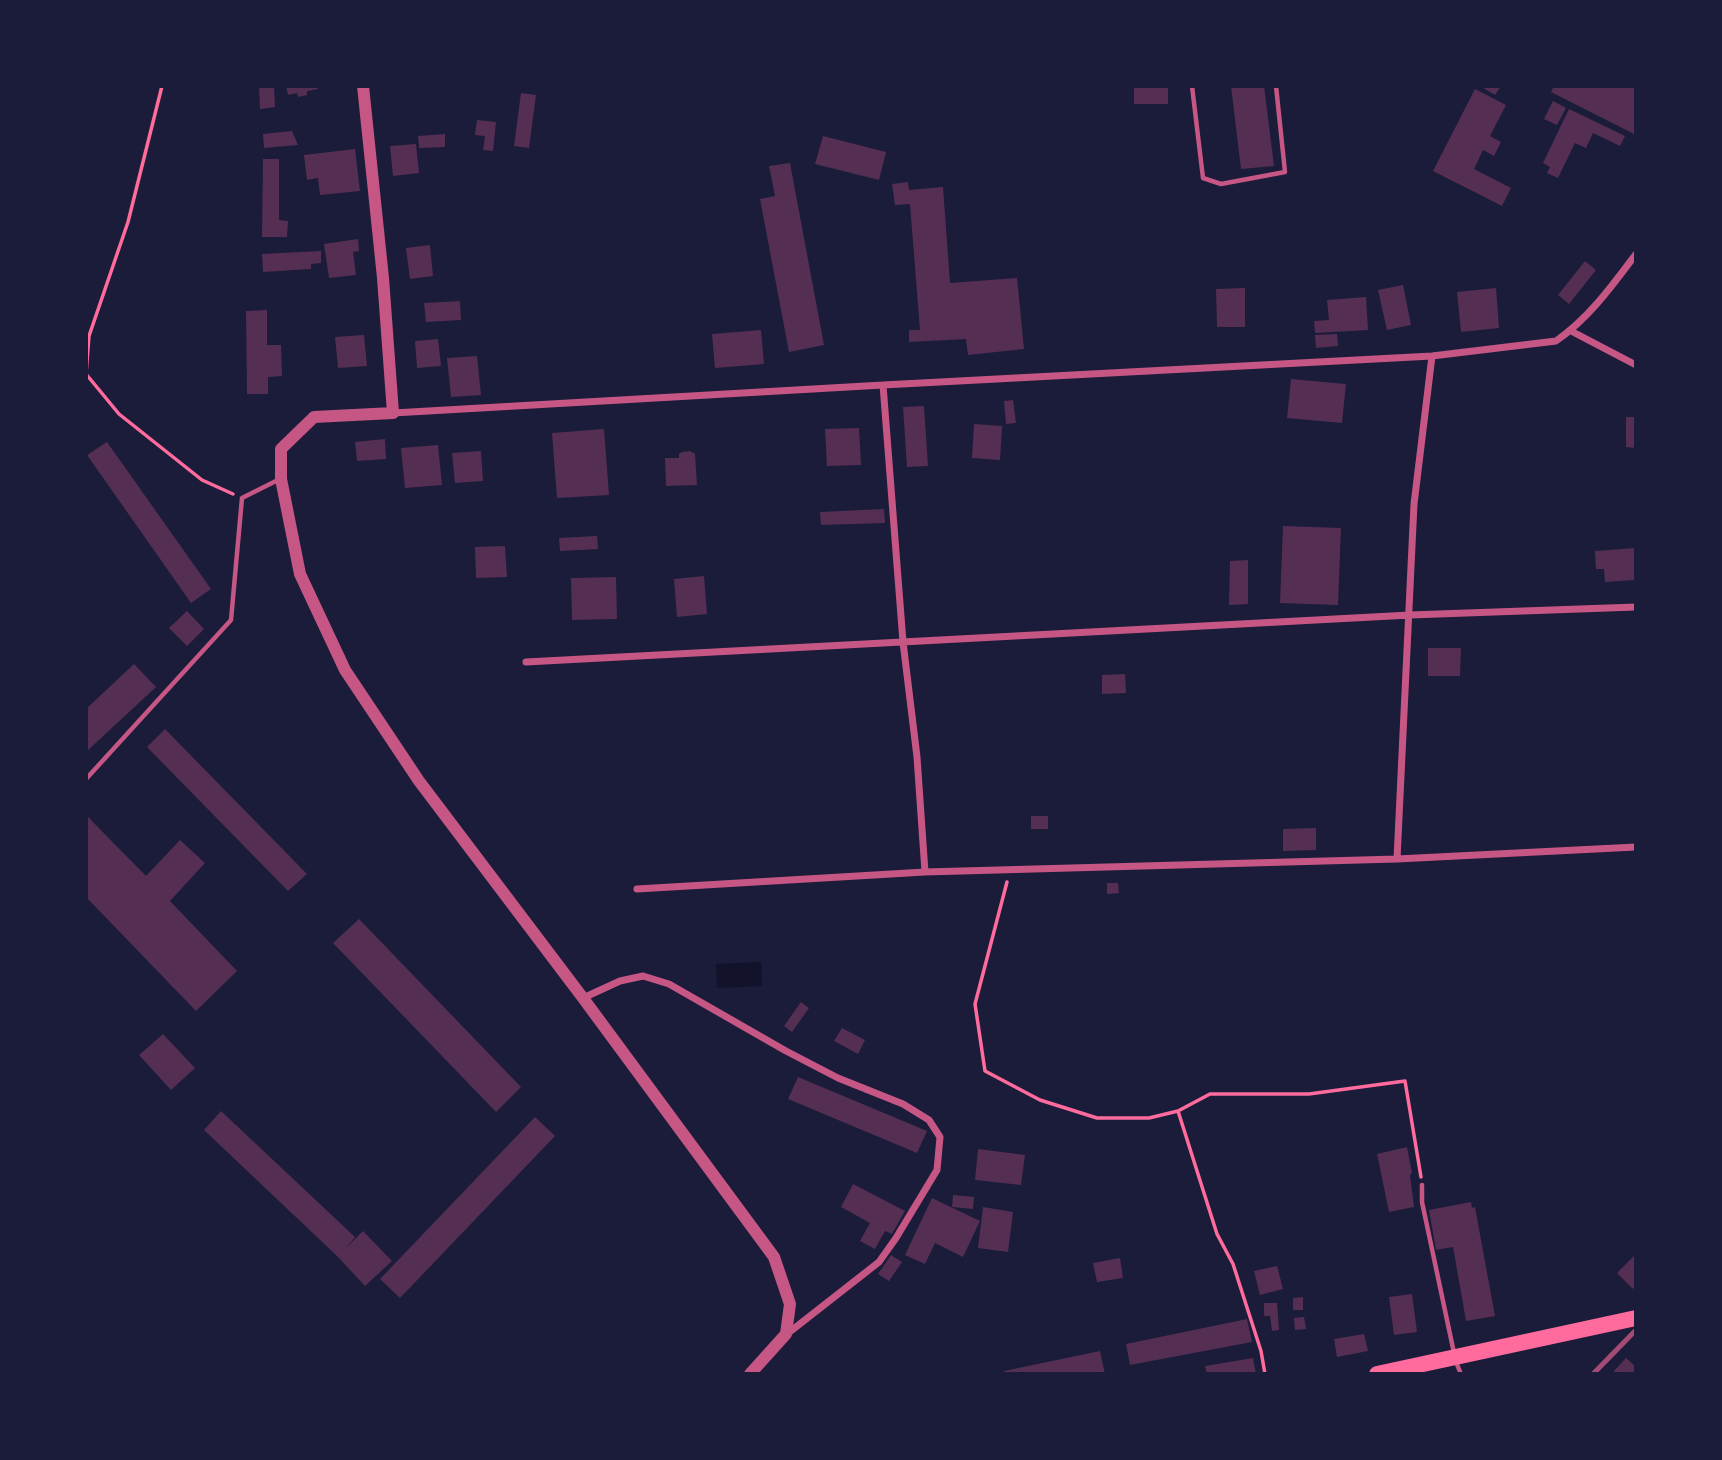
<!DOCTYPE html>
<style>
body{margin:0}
#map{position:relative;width:1722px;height:1460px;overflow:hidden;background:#1b1b3a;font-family:Poppins,sans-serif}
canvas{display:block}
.frame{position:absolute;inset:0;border:88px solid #1b1b3a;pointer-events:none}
</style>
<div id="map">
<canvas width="1722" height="1460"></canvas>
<div class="frame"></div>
</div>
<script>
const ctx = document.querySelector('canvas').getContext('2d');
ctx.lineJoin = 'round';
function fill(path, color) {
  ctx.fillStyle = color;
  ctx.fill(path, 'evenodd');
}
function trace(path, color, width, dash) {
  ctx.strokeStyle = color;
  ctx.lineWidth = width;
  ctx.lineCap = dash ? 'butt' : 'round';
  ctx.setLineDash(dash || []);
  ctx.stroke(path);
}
fill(new Path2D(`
 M761,962L762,986L717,988L716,964Z`), '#12122b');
fill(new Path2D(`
 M259,86H274L275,107L260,109Z
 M286,86H317L318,89L307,91V95L298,97L297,93L288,95Z
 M1134,86H1168V104H1134Z
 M1231,86H1264L1274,166L1241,169Z
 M1480,86H1501L1495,95Z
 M1554,86H1636V135L1551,92Z
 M1475,89L1506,105L1490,136L1501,142L1494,156L1483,150L1474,169L1511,188L1502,206L1433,171Z
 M521,93L536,95L529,148L514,146Z
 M1553,101L1566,108L1557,125L1544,119Z
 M1569,109L1625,136L1620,146L1593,133L1586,148L1575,143L1558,178L1547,173L1550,167L1543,163Z
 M477,120L496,122L493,151L483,150L485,136L475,135Z
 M292,131L298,145L264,148L263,134Z
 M445,134V147L419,148L418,136Z
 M823,136L886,152L879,180L815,164Z
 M416,144L419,173L393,176L390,146Z
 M355,149L360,191L320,195L318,178L307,180L304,155Z
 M263,159H279V220L288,221L287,237H262Z
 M790,163L824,345L789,352L760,199L775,196L769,166Z
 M908,182L909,190L943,187L950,283L1017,278L1024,349L968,355L966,339L909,342V330H920L910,204L895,205L892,184Z
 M358,239L359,251L353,252L356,275L329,278L324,244Z
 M430,245L433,276L410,279L406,248Z
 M321,251V263L311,264V269L263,272L262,254Z
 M1585,261L1596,270L1569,304L1558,295Z
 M1403,285L1411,325L1387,330L1378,290Z
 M1245,288V327H1217L1216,289Z
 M1496,288L1499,328L1461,332L1457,292Z
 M1366,297L1368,330L1315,333L1314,321L1329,320L1327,300Z
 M460,301L461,320L426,322L424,303Z
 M267,310V345H281L282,376L268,377V394H247L246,311Z
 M761,330L764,364L715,368L712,334Z
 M1337,334L1338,346L1316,348L1315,335Z
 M364,335L367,366L338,368L335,337Z
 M438,339L441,366L417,368L415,341Z
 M477,356L481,395L451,397L447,358Z
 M1291,379L1346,384L1342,423L1287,418Z
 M1013,400L1016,423L1006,424L1004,401Z
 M924,406L928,466L907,467L903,407Z
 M1626,417H1636V448L1626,447Z
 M974,424L1002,426L1000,460L972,458Z
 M859,428L861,465L827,466L825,429Z
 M604,429L609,495L557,498L552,433Z
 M385,439L386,459L357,461L355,442Z
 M107,442L211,589L191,603L87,455Z
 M438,445L442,485L405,488L401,448Z
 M481,451L483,481L455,483L452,453Z
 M690,451L695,454L697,485L666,486L665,458H679V454L682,452Z
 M884,509L885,523L821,525L820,512Z
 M1283,526L1341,528L1338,605L1280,603Z
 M597,536L598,549L560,551L559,538Z
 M505,546L507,577L476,578L475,547Z
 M1635,548L1636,580L1605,582L1604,569H1596L1595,551Z
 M1248,560V604L1229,605L1230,561Z
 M704,576L707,614L677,617L674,579Z
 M616,577L617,619L572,620L571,578Z
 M187,611L204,629L187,646L169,628Z
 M1428,648H1461L1460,676H1428Z
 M134,664L156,687L86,752V709Z
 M1125,674L1126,693L1102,694V675Z
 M165,729L307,874L288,891L147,747Z
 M1031,816H1048V829H1031Z
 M88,817L146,876L180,840L205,863L170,901L237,971L196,1011L86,897V819Z
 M1316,828V850L1283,851V829Z
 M1107,883H1118L1119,893L1107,894Z
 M359,919L521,1087L496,1112L333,943Z
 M801,1002L809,1008L792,1032L784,1026Z
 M842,1028L865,1040L858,1054L834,1041Z
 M163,1034L195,1068L171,1090L139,1055Z
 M798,1077L927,1131L917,1153L788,1099Z
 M221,1111L355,1237L346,1248L363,1231L392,1261L365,1286L337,1256L204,1130Z
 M535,1117L555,1136L400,1298L380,1279Z
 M1407,1147L1412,1173L1410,1175L1414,1207L1389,1212L1377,1154Z
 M978,1149L1025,1155L1021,1185L975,1180Z
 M853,1184L905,1211L892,1234L885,1231L875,1249L860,1241L870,1223L841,1207Z
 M953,1195L974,1197L973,1209L952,1207Z
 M932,1198L980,1221L963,1257L935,1243L925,1264L905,1255Z
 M1471,1202L1472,1208L1475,1207L1495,1316L1466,1321L1453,1247L1436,1250L1429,1210Z
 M983,1207L1013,1212L1008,1252L978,1248Z
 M1636,1254V1285L1633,1289L1617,1273Z
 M891,1255L902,1262L889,1281L878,1274Z
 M1120,1258L1123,1278L1097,1282L1093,1263Z
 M1277,1266L1283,1289L1260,1295L1254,1271Z
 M1412,1294L1417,1332L1394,1335L1389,1297Z
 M1303,1297V1310H1293V1298Z
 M1264,1303H1277L1279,1330L1272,1331L1270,1316H1264Z
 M1304,1317L1306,1329L1295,1330L1294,1318Z
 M1247,1319L1252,1342L1130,1365L1126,1344Z
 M1364,1334L1368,1351L1337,1357L1334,1339Z
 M1100,1351L1105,1374H1004V1371Z
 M1253,1358L1256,1374H1207L1205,1366Z
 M1626,1358L1636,1367V1370L1632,1374H1617L1614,1371Z`), '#542f53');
trace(new Path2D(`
 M162,86L128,222L89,336L86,374L119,414L202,480L233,494
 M1007,882L975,1004L985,1071L1040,1100L1097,1118H1149L1178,1111L1210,1094H1309L1405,1081L1421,1177
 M1178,1111L1217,1234L1233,1264L1261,1351L1265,1374`), '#ff6b9d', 3.5);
trace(new Path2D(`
 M1192,86L1203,178L1221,184L1285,172L1276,86
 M86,779L231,620L242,498L280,479
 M1422,1185V1202L1454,1353
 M1456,1362L1461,1374`), '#c65784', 4.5);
trace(new Path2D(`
 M1571,331L1636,365
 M883,385L903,642L917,757L925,872
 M393,413L883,385L1432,356L1556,341C1589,318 1612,286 1636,254
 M526,662L1410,615L1636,607
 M1397,859L1414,504L1432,356
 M637,889L925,872L1397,859L1636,847
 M583,998L620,981L643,976L669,984L786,1051L838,1078L903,1104L929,1120L940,1137L937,1170L896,1238L879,1262L787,1334`), '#c65784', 7);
trace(new Path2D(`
 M363,86L383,278L393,413L314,417L281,449V479L300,574L345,670L419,781L583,998L774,1257L790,1304L786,1334L750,1374`), '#c65784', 12);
trace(new Path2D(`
 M1377,1374L1636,1318`), '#ff6b9d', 16);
trace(new Path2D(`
 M1593,1374L1636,1330`), '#a44b75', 5);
</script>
